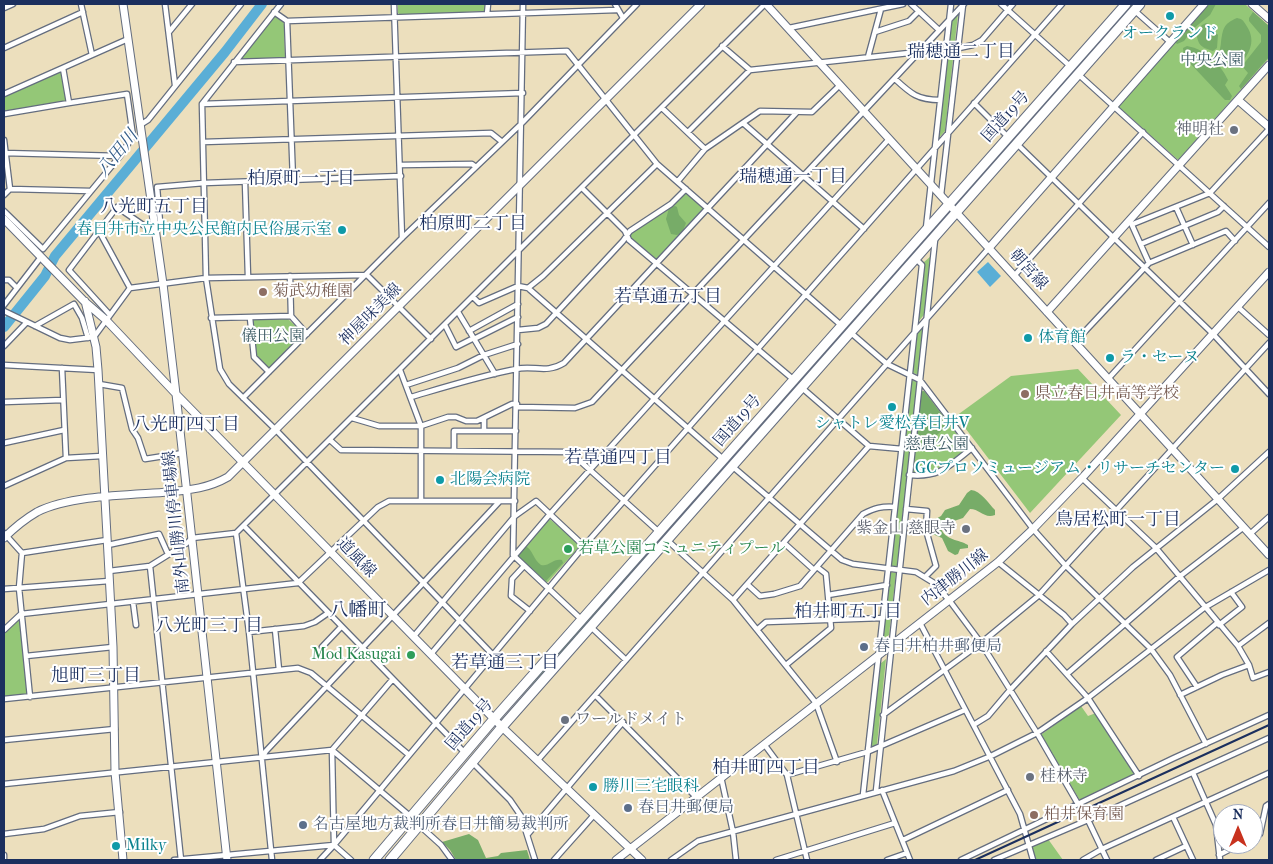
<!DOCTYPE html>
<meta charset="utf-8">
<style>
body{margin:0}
#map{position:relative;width:1273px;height:864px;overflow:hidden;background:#ecdfbd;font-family:"IM FELL French Canon",serif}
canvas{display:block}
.frame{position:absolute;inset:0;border:5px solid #1b2f5e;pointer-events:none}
.north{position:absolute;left:1213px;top:804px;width:50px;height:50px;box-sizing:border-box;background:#fff;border:1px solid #a4acbf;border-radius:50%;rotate:0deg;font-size:14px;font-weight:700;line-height:20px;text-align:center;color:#1b2f5e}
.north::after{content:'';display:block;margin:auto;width:18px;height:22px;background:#c8321e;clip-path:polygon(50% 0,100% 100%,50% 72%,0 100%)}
</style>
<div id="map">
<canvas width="1273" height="864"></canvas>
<div class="frame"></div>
<div class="north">N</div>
</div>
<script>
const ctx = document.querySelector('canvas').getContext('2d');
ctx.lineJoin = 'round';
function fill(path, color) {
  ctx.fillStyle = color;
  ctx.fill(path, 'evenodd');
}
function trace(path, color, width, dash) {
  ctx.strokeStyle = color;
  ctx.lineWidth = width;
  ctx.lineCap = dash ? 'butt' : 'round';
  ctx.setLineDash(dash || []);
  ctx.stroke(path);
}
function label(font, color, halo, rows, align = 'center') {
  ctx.font = font + ' "IM FELL French Canon","Noto Serif JP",serif';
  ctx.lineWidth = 4;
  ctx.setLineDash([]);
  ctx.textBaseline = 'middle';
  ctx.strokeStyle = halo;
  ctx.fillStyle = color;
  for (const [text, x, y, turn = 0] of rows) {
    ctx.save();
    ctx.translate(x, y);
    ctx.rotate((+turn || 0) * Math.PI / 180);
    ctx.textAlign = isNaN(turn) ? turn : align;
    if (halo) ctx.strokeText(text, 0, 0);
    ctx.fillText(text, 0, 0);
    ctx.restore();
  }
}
fill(new Path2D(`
 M398,4H485V11L400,15L398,13Z
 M1132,4H1134L1013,141L962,195Z
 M1208,4H1245L1269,26V58L1179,159H1177L1119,107V105Z
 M958,14L945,131L938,139L951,21Z
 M275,15L284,23L285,57L284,58L242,60L241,57L273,16Z
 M60,72L62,73L66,100L65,102L4,112V97Z
 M684,193H686L703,208V210L658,259H655L631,238V233Z
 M943,220V221L564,650L508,710L890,277L906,262Z
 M931,256L924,315L917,323L924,262Z
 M288,319L302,332V334L270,367H267L257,356L252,322L253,320Z
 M923,327L918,375L912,372L916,335Z
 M1078,369L1121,415L1030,513L956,416L1011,376Z
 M911,380L917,382L897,567L891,566Z
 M921,391H924L966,446V449C948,464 939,474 914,473L912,471Z
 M548,520H551L579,544V547L548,582H546L518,557L517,553Z
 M890,572L896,573L889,635L882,640Z
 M18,621H20L27,693L26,694L4,697V634Z
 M886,659L877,744L872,747L870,746L880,664Z
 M1081,706L1088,716L1096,713L1135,774L1134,776L1082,800L1079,799L1042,736V734Z
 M1048,839L1063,860H1037L1033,855L1032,846Z`), '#94c777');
fill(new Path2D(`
 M1209,4H1216L1210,15L1193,29L1184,41L1177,44L1175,42Z
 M1253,12L1269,26V57L1241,89L1239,86L1248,73L1242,66L1261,42V35L1249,21V18Z
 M1237,18C1242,19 1243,20 1246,25C1255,38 1252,49 1243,61L1241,62L1238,59C1232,66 1222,63 1220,54C1219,50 1221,46 1221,42C1223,29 1223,24 1237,18Z
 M1206,23L1209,24L1218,35L1217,48L1213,51C1200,47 1198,45 1196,31L1202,25Z
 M1187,46C1207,50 1219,62 1228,80L1225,85L1232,96L1230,100H1225L1222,97L1184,57L1183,48Z
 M675,206L677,207L679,215L686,223L682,233L677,235L671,234L666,219L669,208Z
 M924,391L945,419L948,425L928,443L918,447L916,442L921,392Z
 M971,490C981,491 988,503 995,510V515C984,519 980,509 970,509L963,518L945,524L941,529C947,541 958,539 968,545V548L960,549L958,554L955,555L948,551L942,538L930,533V522L941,516L945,510L959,505L967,493Z
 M525,546C533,549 533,560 541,565C549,567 553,558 562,560L563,563L546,581L518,556V553Z
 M469,834L478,840L486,858L498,856L501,853L527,850L530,860H456L450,850L442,842Z`), '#77ac68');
fill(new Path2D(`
 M988,262L1001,276L990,287L977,272Z`), '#5aaed6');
trace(new Path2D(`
 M4,327L45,276L55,256L225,52L262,4`), '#5aaed6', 10);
const street = new Path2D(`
 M81,4L92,55
 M165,4L175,85
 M281,4L202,104L206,278L220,369L229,384L276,430L493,655
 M394,4L402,238
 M523,4L513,555L582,620
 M615,4L623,18
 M911,4L939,30
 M1001,4L1071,67
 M4,8L13,4
 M1134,10L1170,42
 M274,12L287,21
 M487,14L488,4
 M789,28L903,4
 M169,32L192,4
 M875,32L909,21L919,11
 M722,46L750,70
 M4,48L83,12
 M959,48L973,45L982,40L1013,4
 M868,57L881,9
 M234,62L567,51L657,164L842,326
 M1078,74L1269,247
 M895,79C911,94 918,100 940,100
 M4,94L128,39
 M974,103L1008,137
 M202,104L523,93
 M662,108L705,149
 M4,114L69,103L63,68
 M743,123L864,229
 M140,125L148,120L241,4
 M688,132L750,70L909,53L917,55
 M4,140L10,189L4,195
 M203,142L491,133L501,141
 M1017,144L1213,334L1269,394
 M4,153L120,156
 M400,165L472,164L476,167
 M293,180L287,21L617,10
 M678,181L705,149L760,111L812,112L840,85
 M245,182L248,277
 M582,188L625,231L629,240L794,380
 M10,189L91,191
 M941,195L963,5
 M1176,207L1193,245
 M4,211L43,249L120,156L133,136L127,94L69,103
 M1131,223L1149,263
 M1133,224L1210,193L1269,129
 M926,228L951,4
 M99,231L130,288
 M1141,244L1218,212L1224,206
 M290,276L291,316L307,334
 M1014,276L1143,132
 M4,280H9L17,288
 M528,288L543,276L657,164
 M473,297L479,303L518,286L528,288L723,459
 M4,305L41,257
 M1238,307L1269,335
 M4,311L27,322
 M458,312L495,374
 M110,315L69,270L117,207L146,227L154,228L160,222L157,187L204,183L401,176
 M211,318L291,316
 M250,318L254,357L269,372
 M445,325L456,347L474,338
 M35,326L74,304L82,318L88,338
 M518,330L538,328L546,324L623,241L630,231L671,204L686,189
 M469,331L518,304
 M850,332L887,364L920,380L1033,529L1066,566L1151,649L1170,675L1206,744
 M474,339L518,317
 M1075,342L1149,263L1226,231L1235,241
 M4,346L27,322L60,338L70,340L94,337L130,288L206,278L367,275L431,339
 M4,365L98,370
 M62,368L66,458
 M400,370L421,426V500
 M1108,379L1269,203
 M99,384L122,388L132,429L138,438L145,459L183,453
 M406,385L458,368L484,355L518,344
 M801,387L869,446L902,449
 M411,397C445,387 480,376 516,369C534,365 546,374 564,363L797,112
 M243,398L402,238L522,123L637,4
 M4,402L63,400
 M517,407L575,408L592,402L964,4
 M352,418L379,426H421L448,417H456L466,421H477L512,404H517
 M484,418V431
 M330,440L341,450L570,452L659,532
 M4,443L64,430
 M454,450V431H516
 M732,466L842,560L853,564L916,572L934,583L949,600L981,643L1037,733L1078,804
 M909,475C940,478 949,466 972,448
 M1082,478L1156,548L1238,646L1249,665L1253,678L1269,672
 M4,486L66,458L102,456
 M906,509L927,511L926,530L936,566L925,577
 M244,526L465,753
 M4,533L22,553L19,588L30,697
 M236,533L249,632L272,860
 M1250,534L1269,517
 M667,540L733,600L816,703L837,762
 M784,543L814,570
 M108,545L159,534L168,554
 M22,553L107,540
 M998,562L1064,615L1072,624
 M524,566L512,579L511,596L530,611
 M109,571L150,566
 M748,585L760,596L774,594L800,586L863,514C874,508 882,506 895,507
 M4,589L109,581
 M828,595L887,585
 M733,600L869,446
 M133,602L136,625
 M920,623L1020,814L1033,860
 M1219,625L1242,607L1231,592
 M591,627L626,660
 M275,629L279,670
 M758,629L766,622L883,618
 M4,630L21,614L298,583L378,507L389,501H515
 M249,632L304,626L315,622L328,613
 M414,636L515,516L536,501L584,546
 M1238,646L1269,623
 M322,647L341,627
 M1046,651L1088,698L1139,776
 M431,654L550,514L889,139
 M26,656L113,647
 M786,665L831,628L826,574L817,567
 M1067,674L1179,577L1244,527
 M1197,687L1177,657L1217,623
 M1180,695L1222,675L1249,665
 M596,696L696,797
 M4,699L298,668L311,673L409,755
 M883,715L981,643L1038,596L1269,343
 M975,724L988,716L1010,690L1072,624L1133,567L1218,499L1269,452
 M4,740L115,729
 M764,744L787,775L807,860
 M332,750L411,817
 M262,757L266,751L499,502
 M537,761L989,248
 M473,763L510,800L521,816L535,860
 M1193,773L1216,825L1220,860
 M787,775L867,752L965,710
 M721,777L733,832L736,860
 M4,784L332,750L392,680
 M882,790L910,860
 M876,791L935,240
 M863,795L922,265L915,258
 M1173,817L1193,860
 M1088,820L1107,860
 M1253,821L1262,822
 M420,826L441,845L452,860
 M4,834L44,829L80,816L120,812
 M528,834L623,722
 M1253,837L1260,834L1266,806L1269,804
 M903,840L1008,790
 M334,845L351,860
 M4,855V860
 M1219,855L1240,844
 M174,860L334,845L584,546L1062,4
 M181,860L150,566L187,543L192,538L236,533L765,4
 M320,860L334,845L332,750
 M554,860L594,815
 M671,860L698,841L954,771L991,756L1037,733L1088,698L1204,608L1269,570
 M776,860L895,823
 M887,860L907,853
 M961,860L1174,758L1269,715
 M994,860L1088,820L1269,738
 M1083,860L1102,849L1269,773
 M1156,860L1186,846`);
const secondary = new Path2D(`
 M123,4L163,284L176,394L227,860
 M766,4L1269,555
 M1252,4L1269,19
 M1238,100L1269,127
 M4,219L84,301L106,320L176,394L502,727L642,860
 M989,248L1204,4
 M85,301L96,347L98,370L113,647L115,772L123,860
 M1047,312L1269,65
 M4,538C14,528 25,519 37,512C71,495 130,495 169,492C190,490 209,488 228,477L701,4
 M616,860L998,562L1033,529L1082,478L1269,272`);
const highway = new Path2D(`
 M374,860L494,719L1126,4
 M390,860L502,727L1140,4`);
trace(street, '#646d7f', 7);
trace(secondary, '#646d7f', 9);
trace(highway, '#646d7f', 11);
trace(street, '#fff', 4.5);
trace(secondary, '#fff', 7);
trace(highway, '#fff', 9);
trace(new Path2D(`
 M975,860L1269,725`), '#1b2f5e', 2);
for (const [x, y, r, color] of [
 [1170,16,5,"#0f9aa8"],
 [1234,130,5,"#6b7280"],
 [342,230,5,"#0f9aa8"],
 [263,292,5,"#8d6e63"],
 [1028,338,5,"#0f9aa8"],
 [1110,358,5,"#0f9aa8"],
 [1025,394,5,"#8d6e63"],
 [892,407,5,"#0f9aa8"],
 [1235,469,5,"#0f9aa8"],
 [440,480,5,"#0f9aa8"],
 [966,529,5,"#6b7280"],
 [568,549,5,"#2e9e5b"],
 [864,647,5,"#5c6f8a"],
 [411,655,5,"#2e9e5b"],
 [565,720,5,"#6b7280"],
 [1030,777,5,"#6b7280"],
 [593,787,5,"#0f9aa8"],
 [628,808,5,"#5c6f8a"],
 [1034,815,5,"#8d6e63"],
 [303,825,5,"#5c6f8a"],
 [116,846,5,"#0f9aa8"]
]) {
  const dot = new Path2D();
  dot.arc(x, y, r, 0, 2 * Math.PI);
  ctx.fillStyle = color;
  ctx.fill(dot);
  trace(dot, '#fff', 2);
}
label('16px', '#0d838f', '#fff', [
 ["オークランド",1170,34,"center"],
 ["春日井市立中央公民館内民俗展示室",332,230,"right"],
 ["体育館",1038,338],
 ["ラ・セーヌ",1120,358],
 ["シャトレ愛松春日井V",892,424,"center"],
 ["GCプロソミュージアム・リサーチセンター",1225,469,"right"],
 ["北陽会病院",450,480],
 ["勝川三宅眼科",603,787],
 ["Milky",126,846]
], 'left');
label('16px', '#3f5d66', '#fff', [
 ["中央公園",1212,61],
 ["儀田公園",273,337],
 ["慈恵公園",937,445]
]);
label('16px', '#1b2f5e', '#fff', [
 ["国道19号",1006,117,-48],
 ["朝宮線",1028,270,48],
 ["神屋味美線",371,315,-45],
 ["国道19号",738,421,-49],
 ["南外山勝川停車場線",177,522,-96],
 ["道風線",356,558,46],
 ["内津勝川線",955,578,-38],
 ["国道19号",470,725,-49]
]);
label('16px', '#5b616d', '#fff', [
 ["神明社",1224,130],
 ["紫金山 慈眼寺",956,529],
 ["ワールドメイト",575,720,"left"],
 ["桂林寺",1040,777,"left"]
], 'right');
label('16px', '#785e54', '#fff', [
 ["菊武幼稚園",273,292],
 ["県立春日井高等学校",1035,394],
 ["柏井保育園",1044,815]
], 'left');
label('16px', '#27864d', '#fff', [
 ["若草公園コミュニティプール",578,549],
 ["Mod Kasugai",401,655,"right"]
], 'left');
label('16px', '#4e5e75', '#fff', [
 ["春日井柏井郵便局",874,647],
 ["春日井郵便局",638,808],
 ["名古屋地方裁判所春日井簡易裁判所",313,825]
], 'left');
label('18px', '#1b2f5e', '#fff', [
 ["瑞穂通二丁目",961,53],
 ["瑞穂通一丁目",793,178],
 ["柏原町一丁目",301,180],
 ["八光町五丁目",154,208],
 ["柏原町二丁目",473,225],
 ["若草通五丁目",668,298],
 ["八光町四丁目",186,426],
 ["若草通四丁目",618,459],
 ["鳥居松町一丁目",1118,521],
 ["柏井町五丁目",848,613],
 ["八光町三丁目",209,627],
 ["若草通三丁目",505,664],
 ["旭町三丁目",96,677],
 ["柏井町四丁目",766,769]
]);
label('italic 18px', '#315b88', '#fff', [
 ["八田川",118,154,-51]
]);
label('19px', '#1b2f5e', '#fff', [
 ["八幡町",358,611]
]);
</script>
